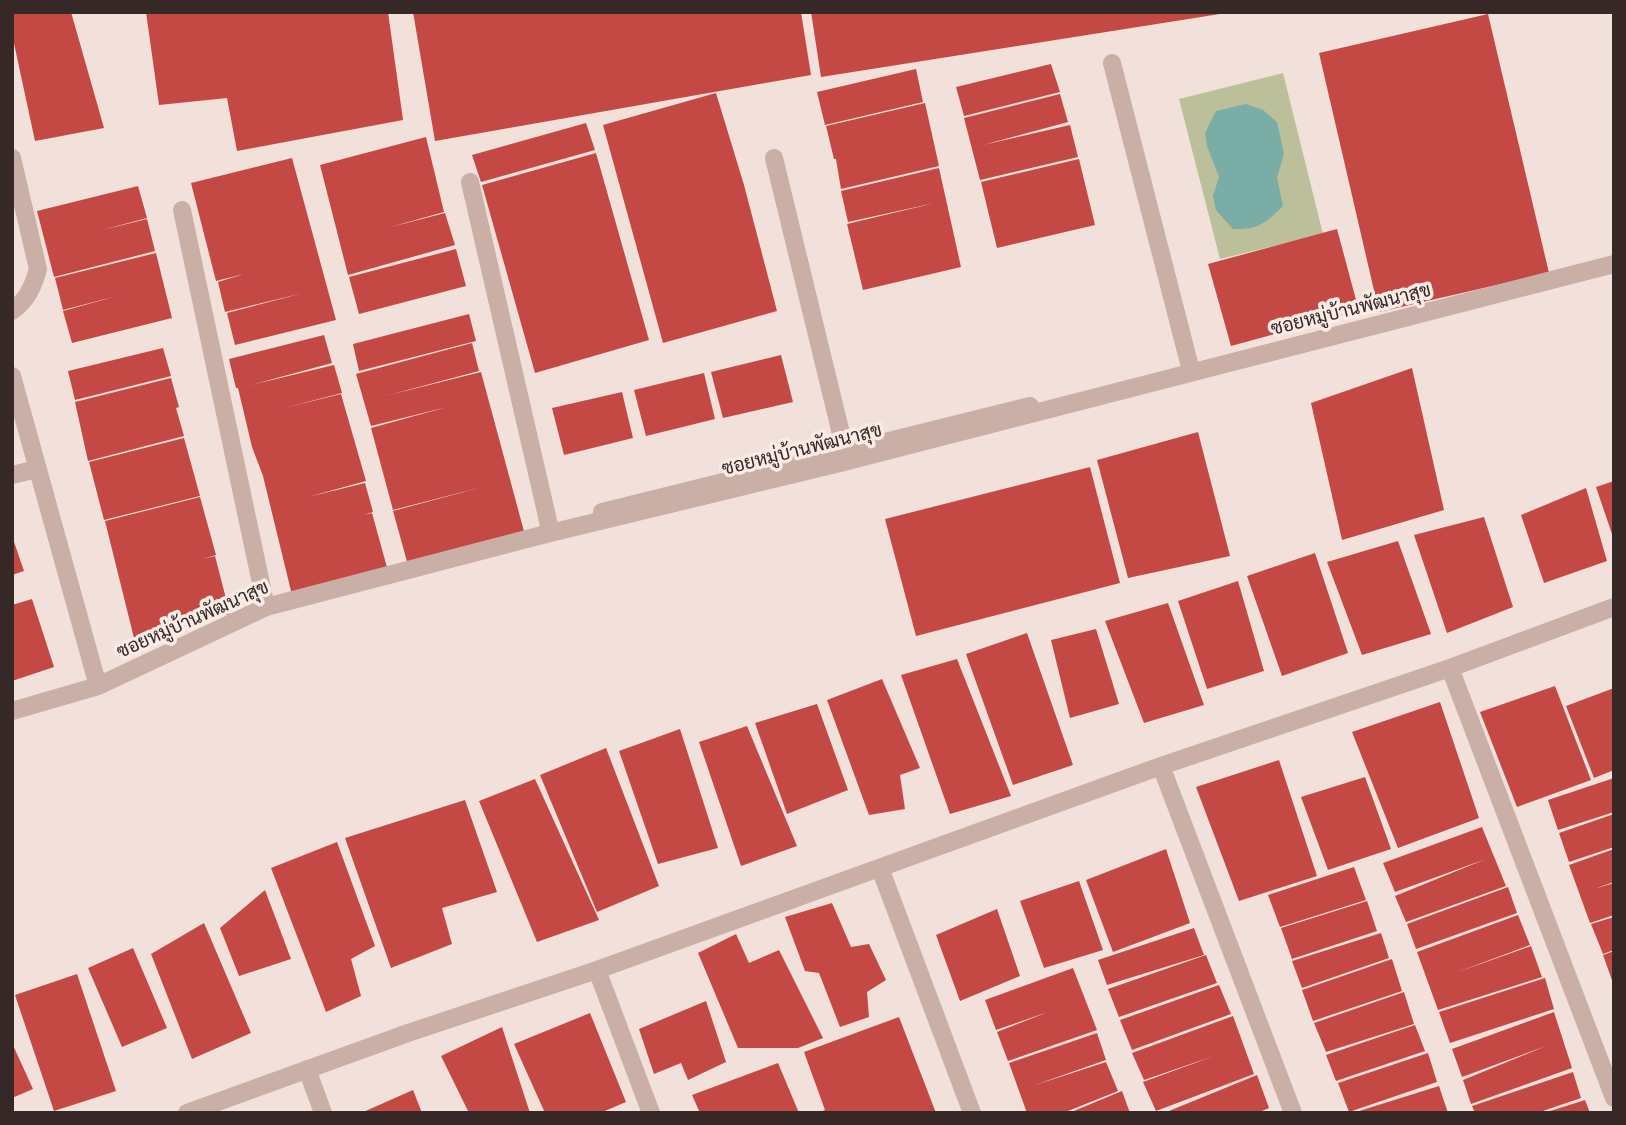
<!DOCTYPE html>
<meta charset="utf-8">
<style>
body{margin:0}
#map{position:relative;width:1626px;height:1125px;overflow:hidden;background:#f1e1da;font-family:Manrope,sans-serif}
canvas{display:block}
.frame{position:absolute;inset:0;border:14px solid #352827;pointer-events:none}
</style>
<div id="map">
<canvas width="1626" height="1125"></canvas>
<div class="frame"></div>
</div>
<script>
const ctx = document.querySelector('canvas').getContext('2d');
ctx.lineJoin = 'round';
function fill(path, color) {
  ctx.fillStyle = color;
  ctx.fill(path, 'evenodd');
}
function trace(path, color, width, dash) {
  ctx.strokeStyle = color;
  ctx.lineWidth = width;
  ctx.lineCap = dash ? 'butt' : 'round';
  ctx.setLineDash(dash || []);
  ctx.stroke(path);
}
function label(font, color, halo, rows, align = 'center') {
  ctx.font = font + ' Manrope,Sarabun,sans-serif';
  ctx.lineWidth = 7;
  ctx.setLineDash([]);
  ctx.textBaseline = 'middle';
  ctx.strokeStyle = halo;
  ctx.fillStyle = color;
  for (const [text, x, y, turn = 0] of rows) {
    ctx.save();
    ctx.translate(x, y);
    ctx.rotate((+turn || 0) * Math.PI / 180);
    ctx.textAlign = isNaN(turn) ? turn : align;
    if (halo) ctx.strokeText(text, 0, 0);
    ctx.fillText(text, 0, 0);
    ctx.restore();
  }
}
fill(new Path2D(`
 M1283,73L1323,234L1220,259L1179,99Z`), '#bbc09a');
fill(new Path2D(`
 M1246,104L1263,110L1277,122L1284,154L1277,178L1283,206C1266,223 1258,230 1233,229L1216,210L1213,196L1219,177L1207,146L1205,133L1216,111Z`), '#79ada5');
fill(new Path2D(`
 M12,12H71L104,128L35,141L12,34Z
 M146,12H388L403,120L237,151L227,98L159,105Z
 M413,12H801L811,75L435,141Z
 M811,12H1219L1220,14L821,77Z
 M1488,14L1549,273L1379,312L1319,53Z
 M1051,64L1060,92L964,116L956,87Z
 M916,69L923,102L825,125L817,92Z
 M716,93L744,185L777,311L663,343L603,125Z
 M1060,94L1068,122L983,145L1070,125L1078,157L980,180L964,118Z
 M925,103L939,166L841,189L836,159H834L826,126Z
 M586,123L595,150L481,182L472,155Z
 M426,137L444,212L387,228L445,213L455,245L348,275L320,165Z
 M596,153L649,340L535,373L482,185Z
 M292,158L336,320L235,345L227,313L303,293L225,312L218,282L244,274L216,281L191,183Z
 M1079,159L1095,225L997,248L981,182Z
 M939,168L961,267L863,290L847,224L935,203L848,222L841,191Z
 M138,186L147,218L102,230L147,219L155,251L54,277L37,211Z
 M1337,229L1359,311L1231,346L1208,264Z
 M456,249L466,286L359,314L349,277Z
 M156,253L172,318L72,343L63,311L117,296L63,310L55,278Z
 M469,314L476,341L359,371L353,344Z
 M324,335L332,363L251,385L334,365L342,393L284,408L341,394L366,481L308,497L365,483L373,512L363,515L372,513L388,571L292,595L263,476L252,447L238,388H236L229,359Z
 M472,343L479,371L385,396L481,372L525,535L408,565L393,511L486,486L393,510L371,428L447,407L371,426L356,374Z
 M163,348L171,376L75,400L68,371Z
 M781,355L793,402L723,418L711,372Z
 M1412,368L1444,510L1342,540L1311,403Z
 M704,373L715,419L646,436L634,390Z
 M171,378L179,407L176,408L184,436L88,461L75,402Z
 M622,392L633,438L564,455L552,408Z
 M1198,432L1230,556L1128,578L1097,460Z
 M184,438L200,496L104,520L89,462Z
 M1090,467L1120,583L916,636L885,519Z
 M1614,481V537H1613L1596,487Z
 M1586,488L1607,561L1544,583L1521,515Z
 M200,497L216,555L203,559L215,556L230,614L134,638L105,521Z
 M1484,517L1513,607L1447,633L1414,535Z
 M12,536L24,571L12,575Z
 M1398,541L1431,634L1362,655L1327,562Z
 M1315,553L1348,653L1282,676L1247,576Z
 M1238,581L1264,671L1207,689L1178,601Z
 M32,599L54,667L12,681V605Z
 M1168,603L1204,705L1144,723L1105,621Z
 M1096,629L1119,704L1070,718L1051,640Z
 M1027,633L1073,765L1013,785L966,654Z
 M957,659L1011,796L950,814L901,675Z
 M882,679L920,768L900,775L905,809L869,815L827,700Z
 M1555,686L1591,780L1517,807L1480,712Z
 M1614,688V770L1594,778L1566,706Z
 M1440,702L1479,818L1398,848L1352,732Z
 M817,704L848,790L787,814L755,723Z
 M747,726L797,846L741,866L699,742Z
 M680,729L718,848L658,864L619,751Z
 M606,748L659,886L597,912L540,775Z
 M1279,760L1317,876L1239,901L1196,787Z
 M1365,777L1391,849L1328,870L1301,797Z
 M1614,778V812L1558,830L1548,800Z
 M535,779L599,920L537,942L479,801Z
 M465,800L497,892L442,908L452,944L391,968L345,838Z
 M1614,814V847L1569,862L1559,833Z
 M1482,827L1506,886L1406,922L1395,896L1486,859L1395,892L1383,863Z
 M337,842L375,946L351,959L361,996L326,1012L271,868Z
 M1166,849L1190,923L1113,952L1086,880Z
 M1614,849V882L1594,889L1614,883V915L1590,923L1569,865Z
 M1354,867L1366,900L1280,927L1268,895Z
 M1079,881L1103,950L1044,968L1020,901Z
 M1508,887L1517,913L1416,949L1407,924Z
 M265,890L291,959L239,976L220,928Z
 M1367,901L1377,931L1292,959L1281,928Z
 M832,903L851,947L869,944L886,980L867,992L869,1017L840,1027L819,973L805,971L785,917Z
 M997,909L1020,976L960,1001L936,935Z
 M1518,915L1530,945L1455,973L1531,946L1542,977L1438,1010L1417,952Z
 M1614,917V950L1603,954L1591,924Z
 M204,923L251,1033L192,1059L151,954Z
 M1194,928L1204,955L1107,985L1098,960Z
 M1381,933L1389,958L1302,988L1292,961Z
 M736,934L749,963L779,950L823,1038L798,1048H738L698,953Z
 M133,948L167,1028L122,1047L88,968Z
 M1614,951V983H1613L1603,955Z
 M1206,955L1217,983L1119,1017L1108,989Z
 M1392,959L1402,991L1313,1021L1302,990Z
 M1073,968L1097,1030L1008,1061L997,1032L1048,1012L996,1030L985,1000Z
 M77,974L116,1091L54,1111L15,995Z
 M1545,978L1554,1009L1450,1043L1439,1012Z
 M1219,985L1231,1014L1132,1050L1120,1020Z
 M1404,992L1414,1024L1326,1052L1314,1023Z
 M706,1001L726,1062L688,1080L681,1063L654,1074L639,1029Z
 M1554,1012L1572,1068L1471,1104L1463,1080L1546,1046L1462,1077L1452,1049Z
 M590,1013L626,1102L600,1113H545L514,1044Z
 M1233,1016L1254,1074L1156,1111L1143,1082L1214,1056L1144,1080L1132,1053Z
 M899,1017L936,1113H817L825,1110L804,1052Z
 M1415,1025L1425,1051L1336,1081L1326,1055Z
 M502,1027L530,1113H469L441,1056Z
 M1097,1033L1106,1060L1032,1086L1106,1062L1118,1091L1063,1113H1027L1009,1063Z
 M12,1043L33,1089L12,1098Z
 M1428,1053L1437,1082L1349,1112L1338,1083Z
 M778,1063L799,1113H700L692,1095Z
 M1573,1072L1581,1098L1537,1113H1475L1472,1106Z
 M1257,1075L1269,1108L1257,1113H1164Z
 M1439,1086L1448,1113H1356V1112Z
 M413,1090L422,1113H361Z
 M1122,1091L1130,1113H1069Z
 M1585,1100L1590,1113H1547V1112Z`), '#c44945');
trace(new Path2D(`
 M1112,63L1190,367L1188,373
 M12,158L38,269C33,287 27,300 12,311
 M774,158L845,450L841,460
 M470,182L549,525L546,534
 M182,210L266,607
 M12,475L37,469
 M602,512L1030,406
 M1450,668L1614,1098
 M1161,766L1293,1113
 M880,868L972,1113
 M597,970L651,1113
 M307,1069L323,1113
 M187,1113L408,1033L597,970L1161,766L1450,668L1614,607`), '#c9afa6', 18);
trace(new Path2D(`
 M12,376L98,686
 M12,711L98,686L266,607L546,534L840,463L1614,264`), '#c9afa6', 18);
label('19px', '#352827', '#f9ece6', [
 ["ซอยหมู่บ้านพัฒนาสุข",1351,310,-14],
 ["ซอยหมู่บ้านพัฒนาสุข",802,450,-14],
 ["ซอยหมู่บ้านพัฒนาสุข",193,620,-24]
]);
</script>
